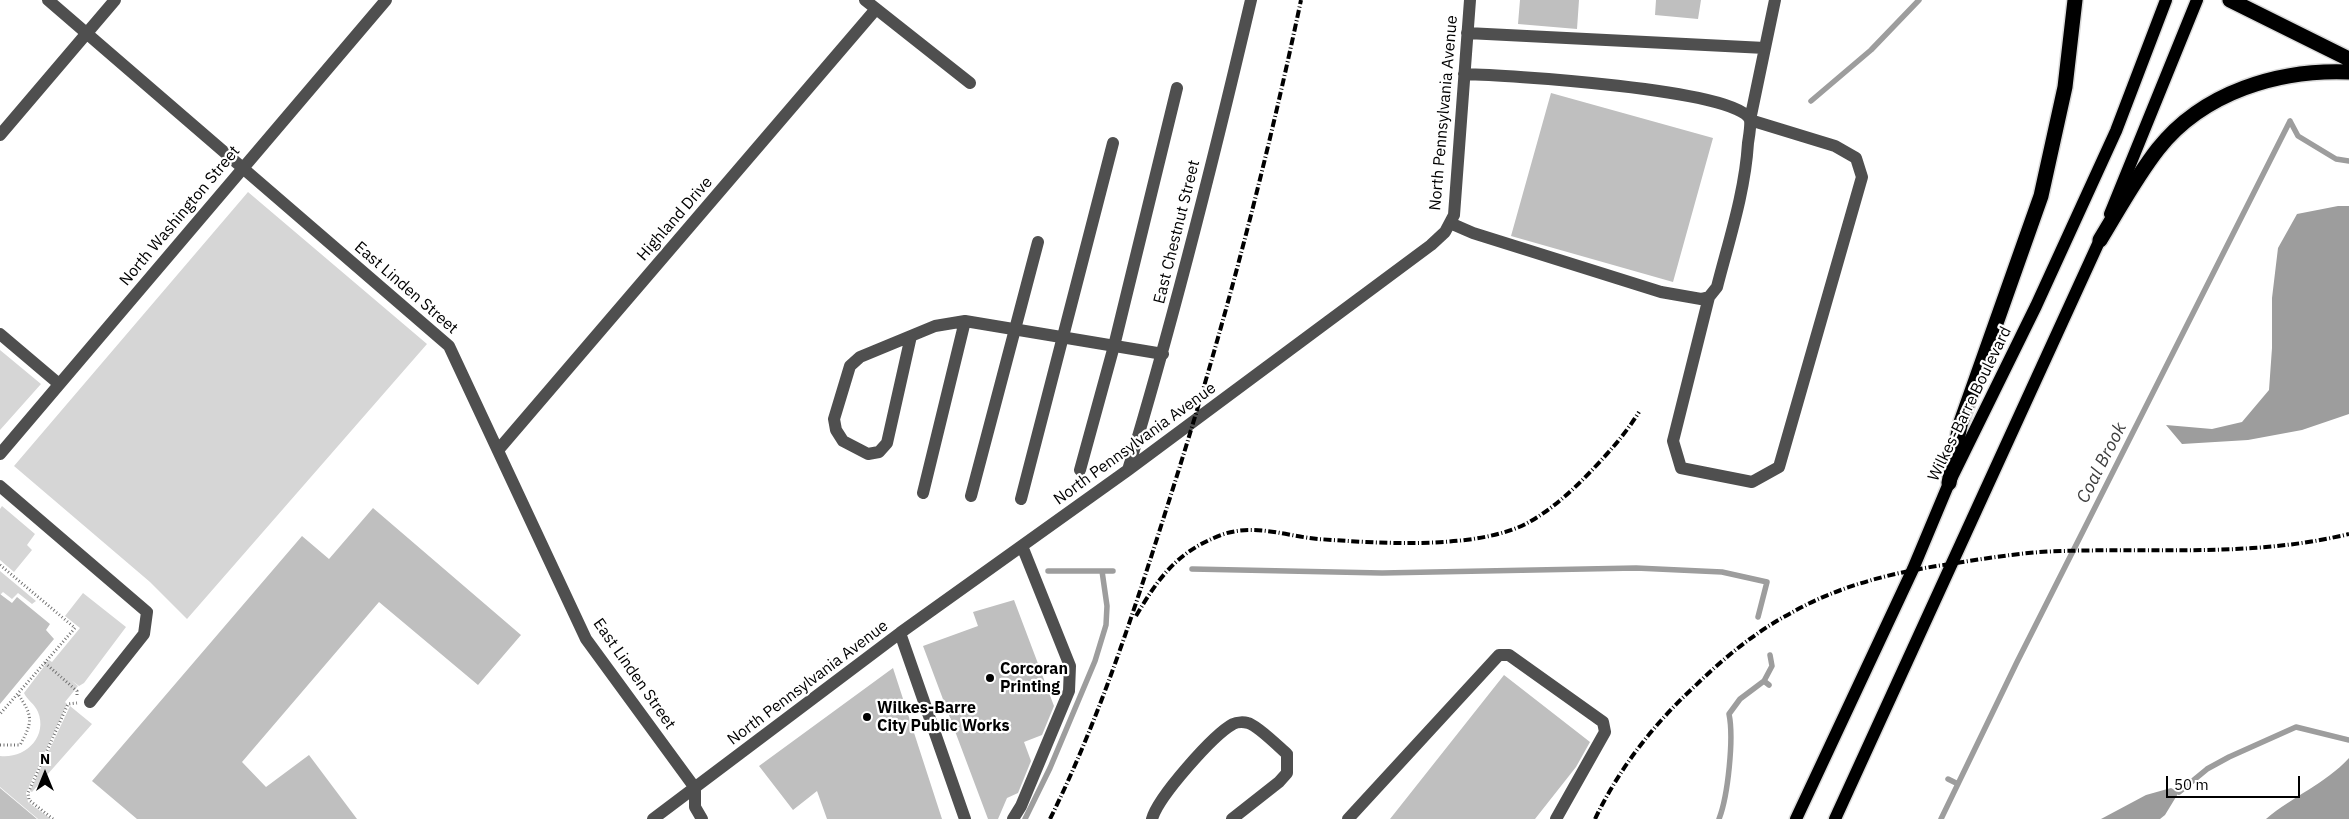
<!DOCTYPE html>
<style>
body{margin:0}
#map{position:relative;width:2349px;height:819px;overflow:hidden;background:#fff;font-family:"IBM Plex Sans",sans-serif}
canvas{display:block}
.north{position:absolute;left:20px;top:749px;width:50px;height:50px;-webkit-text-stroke:4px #fff;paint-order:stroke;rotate:0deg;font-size:14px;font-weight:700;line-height:20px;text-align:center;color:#000}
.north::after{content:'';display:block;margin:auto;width:18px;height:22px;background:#000;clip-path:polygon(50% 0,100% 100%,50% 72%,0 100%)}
.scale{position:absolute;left:2166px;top:776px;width:134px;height:22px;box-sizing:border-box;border:2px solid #000;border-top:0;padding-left:6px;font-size:15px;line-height:18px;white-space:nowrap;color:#000;-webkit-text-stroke:4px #fff;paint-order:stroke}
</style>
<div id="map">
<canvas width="2349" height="819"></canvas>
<div class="north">N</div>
<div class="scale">50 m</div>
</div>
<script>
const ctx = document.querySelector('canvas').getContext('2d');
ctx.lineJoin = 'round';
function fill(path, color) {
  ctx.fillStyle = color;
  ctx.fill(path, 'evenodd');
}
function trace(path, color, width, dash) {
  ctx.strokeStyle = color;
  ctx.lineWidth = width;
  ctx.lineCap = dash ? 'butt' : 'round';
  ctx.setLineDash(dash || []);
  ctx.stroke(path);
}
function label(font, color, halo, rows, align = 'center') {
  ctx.font = font + ' "IBM Plex Sans",sans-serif';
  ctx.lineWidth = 4.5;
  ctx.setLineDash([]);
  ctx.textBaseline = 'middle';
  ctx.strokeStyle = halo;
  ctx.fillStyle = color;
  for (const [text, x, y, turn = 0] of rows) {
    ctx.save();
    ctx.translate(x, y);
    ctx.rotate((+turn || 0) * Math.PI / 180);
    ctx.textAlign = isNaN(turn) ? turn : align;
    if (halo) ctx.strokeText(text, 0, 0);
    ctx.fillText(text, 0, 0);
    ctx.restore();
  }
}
fill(new Path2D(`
 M248,192L427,344L187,619L150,582L14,466Z
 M0,350L41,384L0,430Z
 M2,506L35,534L27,545L32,550L14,572L0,560V509Z
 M0,571L36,601L32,604L18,593L12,599L3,592L0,595Z
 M83,593L126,627L84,683L79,686L71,680L78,686L65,702L67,704L26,793L28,802L51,819H38L0,787V756C25,759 48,737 38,712C35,704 27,700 24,693L49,660L52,662L80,628L65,616Z
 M70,706L92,724L32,792L30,791Z`), '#d6d6d6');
fill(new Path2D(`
 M2338,206H2349V414L2302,430L2248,440L2182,444L2166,425L2212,429L2242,422L2269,390L2272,348V298L2278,248L2297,214Z
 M2349,758V819H2266C2293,796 2325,784 2349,758Z
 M2171,788L2179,792L2165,815L2160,819H2101L2146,795Z`), '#9d9d9d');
trace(new Path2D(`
 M1811,101L1871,50L1919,0
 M2290,121L2298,136L2336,159L2349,161
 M1192,569L1382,573L1636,568L1722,572L1767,582L1758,617
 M1048,571H1113
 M1769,685L1764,681L1772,666L1770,655
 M1948,779L1958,784
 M2179,792L2207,769L2229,757L2296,727L2349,740
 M1025,819L1050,768L1095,661L1106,625L1107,606L1102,571
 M1719,819C1728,796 1734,738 1729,714L1740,699L1764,681
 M1941,819L2017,662L2290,121`), '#9d9d9d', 5.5);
fill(new Path2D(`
 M1520,0H1579L1577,29L1518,24Z
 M1656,0H1701L1698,19L1655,15Z
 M1551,93L1713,138L1673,282L1511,236Z
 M373,508L521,635L478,685L379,602L242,762L266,787L309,755L357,819H137L92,781L302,536L329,559Z
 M0,594L12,603L17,597L50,624L46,630L54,639L0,704Z
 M1014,600L1054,706L1042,735L1024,742L1031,761L1018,793L1007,798L998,819H988L923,646L978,626L973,612Z
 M893,668L942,819H827L817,791L793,810L759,766Z
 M1504,675L1590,742L1576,767L1535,819H1390Z
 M0,788L37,819H0Z`), '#bfbfbf');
const major = new Path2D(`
 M2110,214L2197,0
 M1796,819L1913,569L1949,483L2036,306L2116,131L2166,0
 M1835,819L2103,233`);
const highway = new Path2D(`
 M2230,0L2349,59
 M2100,240C2119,209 2136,177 2158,149C2203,92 2279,69 2349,72
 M1949,483L1960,425L2041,196L2065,87L2075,0`);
trace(major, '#dbdbdb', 15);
trace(highway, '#dbdbdb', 18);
trace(new Path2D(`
 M0,565L75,628L0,714
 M45,663L77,691V695
 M0,745H20C33,722 33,716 18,694
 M53,819L29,800L28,793L68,704L77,703`), '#717171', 3, [1, 2.5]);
trace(new Path2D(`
 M48,0L449,346L586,639L695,788V807L702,819
 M865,0L970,83
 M1467,33L1765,48
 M0,135L115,0
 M1450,223L1473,233L1661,292L1701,299L1709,297L1717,287C1729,240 1745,192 1748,143C1749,136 1751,126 1750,120C1741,89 1502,75 1464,74
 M1709,297L1673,441L1681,468L1752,482L1779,467L1862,177L1856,158L1835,146L1750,120L1775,0
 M0,334L59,384
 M911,336L887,443L879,452L868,454L843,441L836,430L834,419L850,366L860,357L935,326L965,321L1163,354
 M499,449L876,9
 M0,454L386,0
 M1080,470L1114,346L1177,88
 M1128,470C1175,315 1214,158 1251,0
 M0,486L147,612L144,634L90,702
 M923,493L965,321
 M971,496L1038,242
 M1021,499L1113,143
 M900,633L965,819
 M653,819L900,633L1128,470L1431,245L1445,232L1454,215L1470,0
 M1013,819L1021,806L1069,691L1070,666L1022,546
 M1152,819C1158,797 1213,735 1233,724C1237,722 1244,722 1248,723C1257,725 1279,747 1287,754V773L1279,782L1232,819
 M1348,819L1499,655H1509L1603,722L1605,732L1556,819`), '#4f4f4f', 12);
trace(major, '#000', 12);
trace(highway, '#000', 15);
trace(new Path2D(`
 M1136,616C1159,577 1177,552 1221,535C1254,523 1286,536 1318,539C1376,543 1480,551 1531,521C1555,507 1575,488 1594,468C1611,450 1626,433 1639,412
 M1050,819C1100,718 1134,611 1168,504C1221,338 1265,171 1301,0
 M1595,819C1620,767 1653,725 1695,686C1724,658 1755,632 1791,613C1840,585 1895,572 1950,564C1988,558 2024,552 2061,551C2158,548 2254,557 2349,534`), '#000', 4, [8, 2.5, 1, 2.5]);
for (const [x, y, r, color] of [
 [990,678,5,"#000"],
 [867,717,5,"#000"]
]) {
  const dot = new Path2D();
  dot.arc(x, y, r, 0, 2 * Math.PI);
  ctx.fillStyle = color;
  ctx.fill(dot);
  trace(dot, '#fff', 2);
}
label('16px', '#000', '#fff', [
 ["North Pennsylvania Avenue",1444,113,-85],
 ["North Washington Street",180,216,-50],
 ["Highland Drive",675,219,-49],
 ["East Chestnut Street",1177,232,-76],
 ["East Linden Street",406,288,41],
 ["Wilkes-Barre Boulevard",1970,404,-64],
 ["North Pennsylvania Avenue",1135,444,-36],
 ["East Linden Street",634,674,55],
 ["North Pennsylvania Avenue",808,683,-37]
]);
label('bold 16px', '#000', '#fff', [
 ["Corcoran",1000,669],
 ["Printing",1000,687],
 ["Wilkes-Barre",877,708],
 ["City Public Works",877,726]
], 'left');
label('italic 18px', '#3e3e3e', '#fff', [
 ["Coal Brook",2102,463,-63]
]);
</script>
